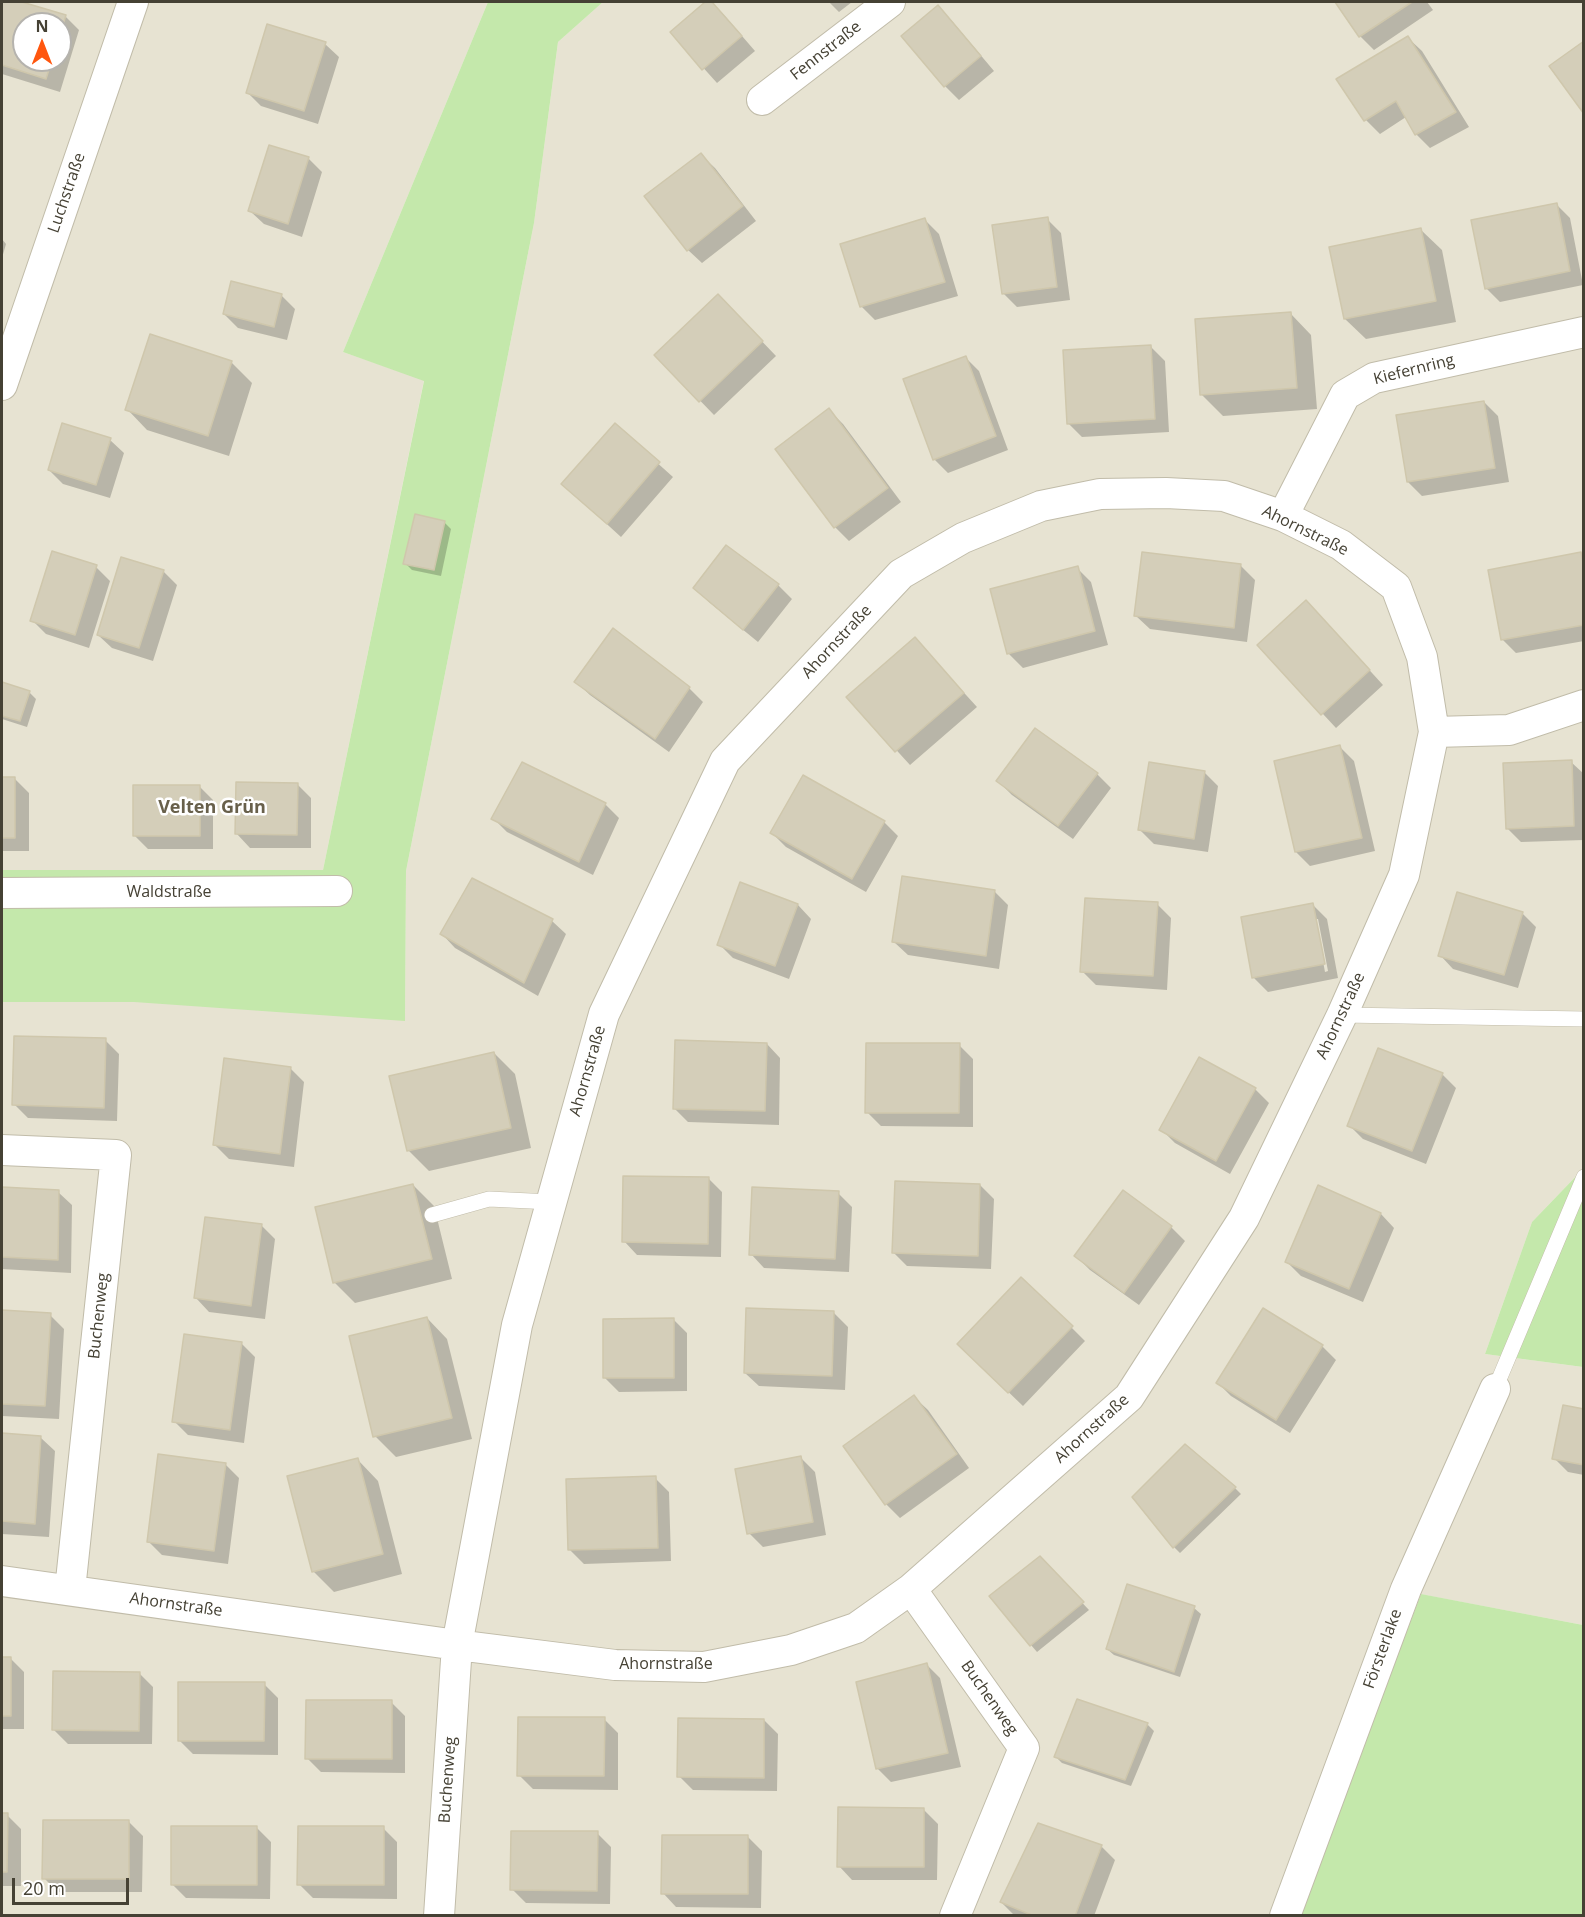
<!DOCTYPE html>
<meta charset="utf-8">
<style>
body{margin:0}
#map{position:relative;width:1585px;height:1917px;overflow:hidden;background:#f3f0e4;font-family:"Open Sans",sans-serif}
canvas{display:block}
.frame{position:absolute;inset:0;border:3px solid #454134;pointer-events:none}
.north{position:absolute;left:12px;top:12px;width:60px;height:60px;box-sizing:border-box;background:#fff;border:2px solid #b5b3ae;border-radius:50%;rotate:0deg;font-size:16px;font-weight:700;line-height:24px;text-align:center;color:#454134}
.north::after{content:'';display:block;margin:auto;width:21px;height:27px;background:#ff560e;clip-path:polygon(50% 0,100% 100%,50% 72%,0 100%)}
.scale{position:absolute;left:12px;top:1878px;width:117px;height:27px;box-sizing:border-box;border:3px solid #454134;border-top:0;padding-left:8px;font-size:18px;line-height:21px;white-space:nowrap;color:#454134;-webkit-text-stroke:4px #fff;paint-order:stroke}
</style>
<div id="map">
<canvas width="1585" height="1917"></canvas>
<div class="frame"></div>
<div class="north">N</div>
<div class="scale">20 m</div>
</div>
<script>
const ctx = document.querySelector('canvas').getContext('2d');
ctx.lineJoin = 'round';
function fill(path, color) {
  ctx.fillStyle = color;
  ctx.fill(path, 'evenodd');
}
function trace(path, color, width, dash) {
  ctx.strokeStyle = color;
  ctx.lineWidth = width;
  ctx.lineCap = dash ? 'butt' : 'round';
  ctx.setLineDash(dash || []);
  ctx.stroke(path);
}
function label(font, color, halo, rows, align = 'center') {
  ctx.font = font + ' "Open Sans",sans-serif';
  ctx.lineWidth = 5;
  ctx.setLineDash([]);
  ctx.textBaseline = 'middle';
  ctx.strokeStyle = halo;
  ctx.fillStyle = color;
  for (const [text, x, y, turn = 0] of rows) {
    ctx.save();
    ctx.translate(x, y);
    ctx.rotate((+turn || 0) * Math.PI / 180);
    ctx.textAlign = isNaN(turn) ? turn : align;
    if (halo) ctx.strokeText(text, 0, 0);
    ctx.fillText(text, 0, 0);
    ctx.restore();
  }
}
fill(new Path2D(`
 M2,2H488L343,352L424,380L323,870H2ZM24,24H60V60H24Z
 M603,2H1583V1169L1532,1222L1485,1354L1583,1367V1625L1420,1594L1298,1915H2V1002H144L405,1020L406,871L534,223L558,42Z`), '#e7e3d2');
fill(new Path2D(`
 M488,2H603L558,42L534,223L406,871L405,1021L134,1002H2V870H323L424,381L343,352Z
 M1583,1169V1367L1485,1354L1532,1222Z
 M1421,1594L1583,1625V1915L1298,1916Z`), '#c4e8ab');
fill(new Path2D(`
 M2,2H17L65,16L79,30L60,92L2,74ZM24,24H60V60H24Z
 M708,2H711L723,14L755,51L717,83L672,33Z
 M829,2H852L839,12Z
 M1337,2H1427L1433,10L1374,50L1360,36Z
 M938,7L951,20L994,71L959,100L945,86Z
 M1408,38L1422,51L1469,127L1430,148L1416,134L1406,117L1380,134L1366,120Z
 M325,44L339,57L318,124L261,106L247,92Z
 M701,155L715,168L756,221L702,263L688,250Z
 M308,158L322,172L302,237L264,224L250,211Z
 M1556,204L1570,218L1583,285L1500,302L1486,288Z
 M1047,219L1061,233L1070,300L1017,307L1003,293Z
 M925,220L939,234L958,296L875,320L861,306Z
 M1421,230L1442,250L1456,322L1366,339L1345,319Z
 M2,239L6,244L2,258Z
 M281,295L295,309L287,340L238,328L224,314Z
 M732,310L776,356L714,415L656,355Z
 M1291,314L1311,335L1317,409L1223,416L1202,395Z
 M1151,347L1165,361L1169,432L1082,437L1068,423Z
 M965,357L979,371L1008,450L948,473L934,459Z
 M231,362L252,383L229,456L147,430L127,409Z
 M1484,402L1498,416L1509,482L1422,496L1408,482Z
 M829,410L843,424L901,502L849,541L835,527Z
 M615,425L673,477L621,537L563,484Z
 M110,440L124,453L110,498L63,484L49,470Z
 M444,522L451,529L441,576L412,570L405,563Z
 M1580,554L1584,557V641L1516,653L1502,639Z
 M1241,566L1255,580L1247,642L1150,629L1136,616Z
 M96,567L110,581L89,648L46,634L32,620Z
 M1077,568L1091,582L1108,645L1023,668L1009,654L992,591Z
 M163,571L177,585L153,661L112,648L98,635Z
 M778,585L792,599L758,642L709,602L695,588Z
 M1320,616L1383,685L1336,728L1259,645Z
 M915,639L977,707L910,765L848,697Z
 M576,682L689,688L703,702L669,752L590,695Z
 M2,684L29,692L36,699L27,727L2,719Z
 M1340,747L1354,761L1375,851L1310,866L1296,852Z
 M1571,762L1584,774V840L1521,842L1507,828Z
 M1204,772L1218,786L1208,852L1154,844L1140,830Z
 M1097,774L1111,788L1073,839L1012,795L998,781Z
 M804,777L884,822L898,836L866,892L786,847L772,833Z
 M2,779H15L29,793V851H2Z
 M297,784L311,798V848H250L237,834Z
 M199,786L213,800V849H148L134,835Z
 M605,804L619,818L593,875L507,832L493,818Z
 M472,880L552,921L566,934L538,996L455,948L442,934Z
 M995,892L1008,905L999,969L908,955L894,942Z
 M1157,904L1171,918L1167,990L1096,985L1082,971Z
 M798,905L811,919L789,979L733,958L719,944Z
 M1313,905L1327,919L1338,978L1268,992L1254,978L1242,918ZM1315,919H1318L1328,971L1325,972Z
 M1522,913L1536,927L1518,988L1453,969L1440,955Z
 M105,1040L119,1054L117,1121L28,1118L14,1104Z
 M767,1044L780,1058L779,1125L688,1122L674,1108Z
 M959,1045L973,1059V1127L881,1126L867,1112Z
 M494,1053L515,1074L531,1148L429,1171L408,1150Z
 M290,1068L304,1082L294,1167L229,1159L215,1145Z
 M1442,1074L1456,1088L1426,1164L1363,1139L1349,1125Z
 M1255,1089L1269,1103L1230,1174L1175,1143L1161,1129Z
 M709,1179L722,1192L721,1257L637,1255L624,1241Z
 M413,1185L434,1206L452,1279L355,1303L334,1282Z
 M980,1185L994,1199L991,1269L907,1266L893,1252Z
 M1319,1187L1381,1214L1394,1228L1363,1302L1301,1276L1287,1262Z
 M2,1189L58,1192L72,1205L71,1273L2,1269Z
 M1123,1192L1171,1227L1185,1241L1139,1305L1090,1270L1076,1256Z
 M838,1193L852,1207L849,1272L764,1268L751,1254Z
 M261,1225L275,1239L265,1319L209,1312L196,1298Z
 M2,1312L50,1315L64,1329L59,1419L2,1416Z
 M834,1313L848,1327L845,1390L759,1386L745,1373Z
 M427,1318L447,1339L472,1439L396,1457L375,1436Z
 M673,1319L687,1333V1391L619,1392L605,1378Z
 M1071,1327L1085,1341L1023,1406L973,1358Z
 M241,1343L255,1357L244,1443L188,1435L174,1421Z
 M1322,1346L1336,1360L1290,1433L1231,1396L1218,1383Z
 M914,1397L928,1410L969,1468L900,1518L886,1504Z
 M1584,1410V1475L1568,1472L1554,1458Z
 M2,1435L41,1438L55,1451L49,1537L2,1534Z
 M801,1458L815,1472L826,1535L763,1547L749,1533Z
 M358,1460L378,1481L402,1574L334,1592L313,1571Z
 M225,1464L239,1478L228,1564L162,1555L148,1541Z
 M655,1478L669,1492L671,1561L584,1564L570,1550Z
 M1235,1488L1241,1494L1180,1553L1174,1547Z
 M1040,1558L1089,1610L1037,1652L1031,1645Z
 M1194,1608L1201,1614L1180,1677L1114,1655L1107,1649Z
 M2,1658H10L24,1672V1729H2Z
 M926,1664L940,1678L961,1767L891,1782L877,1768Z
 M139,1673L153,1687L152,1744H68L54,1730Z
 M264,1684L278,1698V1755L193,1754L179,1740Z
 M1078,1701L1147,1724L1154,1731L1131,1786L1062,1763L1055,1756Z
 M391,1702L405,1716V1773L321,1772L307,1758Z
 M604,1719L618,1733V1790L533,1789L519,1775Z
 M764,1720L778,1734L777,1791L693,1790L679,1776Z
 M924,1810L938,1824L937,1880H852L839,1866Z
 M2,1815H7L21,1829V1886H2Z
 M129,1822L143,1836L142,1892H58L44,1878Z
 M257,1828L271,1842L270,1899L186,1898L172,1884Z
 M383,1828L397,1842V1899L313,1898L299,1884Z
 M597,1833L611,1847L610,1904L526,1903L512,1889Z
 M748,1837L762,1851L761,1908L676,1907L663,1893Z
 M1101,1846L1115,1860L1094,1916H1015L1001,1902Z`), '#0003');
const building = new Path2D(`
 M2,2H22L66,15L60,35V24H24V60H52L46,79L2,65Z
 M705,2H712L742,36L702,70L670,32Z
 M1335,2H1412L1359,37Z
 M938,5L981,56L944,87L901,36Z
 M267,24L326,42L304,111L246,93Z
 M1408,36L1456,112L1415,135L1396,101L1364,121L1336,79Z
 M1584,41V114L1549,66Z
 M269,145L309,157L288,224L248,211Z
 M701,153L743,206L687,251L644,196Z
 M1557,203L1570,271L1485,289L1471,220Z
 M1048,217L1057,287L1002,294L992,225Z
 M925,218L945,282L860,307L840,244Z
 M1421,228L1436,301L1344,319L1329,247Z
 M231,281L282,294L274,327L223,314Z
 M718,294L763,341L699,402L654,355Z
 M1291,312L1297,388L1200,395L1195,319Z
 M150,334L232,361L208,436L125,410Z
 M1151,345L1155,419L1067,424L1063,350Z
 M966,356L996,436L933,460L903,379Z
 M1484,401L1495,468L1407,482L1396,415Z
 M829,408L888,488L834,528L775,449Z
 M62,423L111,438L96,485L48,470Z
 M615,423L660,462L607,524L561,484Z
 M415,514L445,521L434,570L403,564Z
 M726,545L779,584L743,630L693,588Z
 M52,551L97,565L75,635L30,621Z
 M1142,552L1241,564L1234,628L1134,616Z
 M1581,552L1584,567V625L1501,640L1488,570Z
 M121,557L164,570L139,648L97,635Z
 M1078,566L1095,631L1007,654L990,589Z
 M1306,600L1370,670L1321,715L1257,645Z
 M613,628L690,687L655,739L574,682Z
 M915,637L964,693L895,752L846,697Z
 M2,682L30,691L20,721L2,716Z
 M1035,728L1098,773L1058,826L996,781Z
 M1340,745L1362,838L1295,852L1274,761Z
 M1572,760L1574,826L1506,829L1503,763Z
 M522,762L606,803L579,862L491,819Z
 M1149,762L1205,771L1194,839L1138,830Z
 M803,775L885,821L852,879L770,833Z
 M2,777H15V838H2Z
 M236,782L298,783L297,835L235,834Z
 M133,785H200V836H133Z
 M902,876L995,890L986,956L892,942Z
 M472,878L553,919L524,983L440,934Z
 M740,882L798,904L775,966L717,945Z
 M1457,892L1523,912L1504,975L1438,956Z
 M1085,898L1158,902L1153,976L1080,972Z
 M1313,903L1325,964L1252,978L1241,917Z
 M14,1036L106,1038L104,1108L12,1105Z
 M675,1040L767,1043L765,1111L673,1109Z
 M866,1043H960L959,1113H865Z
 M1378,1048L1443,1073L1412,1151L1347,1126Z
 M494,1052L511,1128L407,1151L389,1076Z
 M1199,1057L1256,1088L1216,1161L1159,1130Z
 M224,1058L291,1067L280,1154L213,1145Z
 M623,1176L709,1177L708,1244L622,1242Z
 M895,1181L980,1184L978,1256L892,1253Z
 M413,1184L432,1259L333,1283L315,1207Z
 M1318,1185L1381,1213L1349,1289L1285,1262Z
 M2,1187L59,1190L58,1260L2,1257Z
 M752,1187L839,1191L835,1259L749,1255Z
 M1123,1190L1172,1226L1124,1293L1074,1256Z
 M205,1217L262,1224L251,1306L194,1298Z
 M1021,1277L1073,1326L1008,1393L957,1344Z
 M746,1308L834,1311L832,1376L744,1373Z
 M1263,1308L1323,1345L1276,1420L1216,1383Z
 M2,1310L51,1313L45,1406L2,1404Z
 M427,1317L452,1418L373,1437L349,1336Z
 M674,1318V1378H603V1319Z
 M184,1334L242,1342L230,1430L172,1422Z
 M914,1395L957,1454L885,1505L843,1446Z
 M1563,1405L1584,1409V1465L1552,1459Z
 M2,1433L41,1436L35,1524L2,1521Z
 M1185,1444L1236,1487L1173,1548L1132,1497Z
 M158,1454L226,1463L214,1551L147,1542Z
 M801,1456L813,1522L747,1534L735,1469Z
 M358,1458L383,1554L312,1572L287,1476Z
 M656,1476L658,1548L568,1550L566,1479Z
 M1040,1556L1084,1602L1030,1646L989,1596Z
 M1127,1584L1195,1606L1174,1672L1106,1649Z
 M2,1657H11V1716H2Z
 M927,1663L948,1753L876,1769L856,1682Z
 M53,1671L140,1672L139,1731L52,1730Z
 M178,1682H265L264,1741H178Z
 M1077,1699L1148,1723L1125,1780L1054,1757Z
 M306,1700H392V1759H305Z
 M518,1717H605L604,1776H517Z
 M678,1718L764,1719V1778L677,1777Z
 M838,1807L924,1808V1867H837Z
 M2,1813H8L7,1872H2Z
 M43,1820H129V1879H42Z
 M1038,1823L1102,1845L1075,1916H1034L1000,1902Z
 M171,1826H257V1885H171Z
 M298,1826H384V1885H297Z
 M511,1831H598L597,1891L510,1890Z
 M662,1835H748V1894H661Z`);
fill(building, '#d4ceb9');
trace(building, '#cfc7ac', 1.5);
const lane = new Path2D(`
 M1342,1015L1584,1019
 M432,1215L489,1199L551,1202
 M1495,1389L1584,1177`);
const street = new Path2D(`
 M762,100L890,2
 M2,385L133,2
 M1283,516L1345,395L1374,378L1584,332
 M1434,732L1509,730L1584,705
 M2,893L337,891
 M2,1150L116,1155L70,1590
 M2,1581L457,1645L615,1665L704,1667L791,1650L856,1628L911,1589L1129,1397L1244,1218L1342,1015L1404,875L1434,732L1422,657L1396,587L1341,545L1283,516L1224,496L1166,493L1100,494L1041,506L963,538L901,574L725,761L604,1014L517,1325L457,1645L439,1916
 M911,1589L1024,1748L955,1916
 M1285,1916L1406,1589L1495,1389`);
trace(lane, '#c1bca9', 16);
trace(street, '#c1bca9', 32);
trace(lane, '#fff', 15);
trace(street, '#fff', 30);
label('16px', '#454134', '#fff', [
 ["Fennstraße",826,51,-38],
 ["Luchstraße",67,193,-71],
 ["Kiefernring",1414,370,-14],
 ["Ahornstraße",1305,531,26],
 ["Ahornstraße",837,642,-47],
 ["Waldstraße",169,892],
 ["Ahornstraße",1341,1016,-65],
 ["Ahornstraße",588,1071,-74],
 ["Buchenweg",99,1316,-84],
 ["Ahornstraße",1092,1429,-42],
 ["Ahornstraße",176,1605,8],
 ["Försterlake",1383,1649,-70],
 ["Ahornstraße",666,1664],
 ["Buchenweg",989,1698,55],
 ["Buchenweg",448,1780,-86]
]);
label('bold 18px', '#68604b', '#fff', [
 ["Velten Grün",212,808]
]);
</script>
